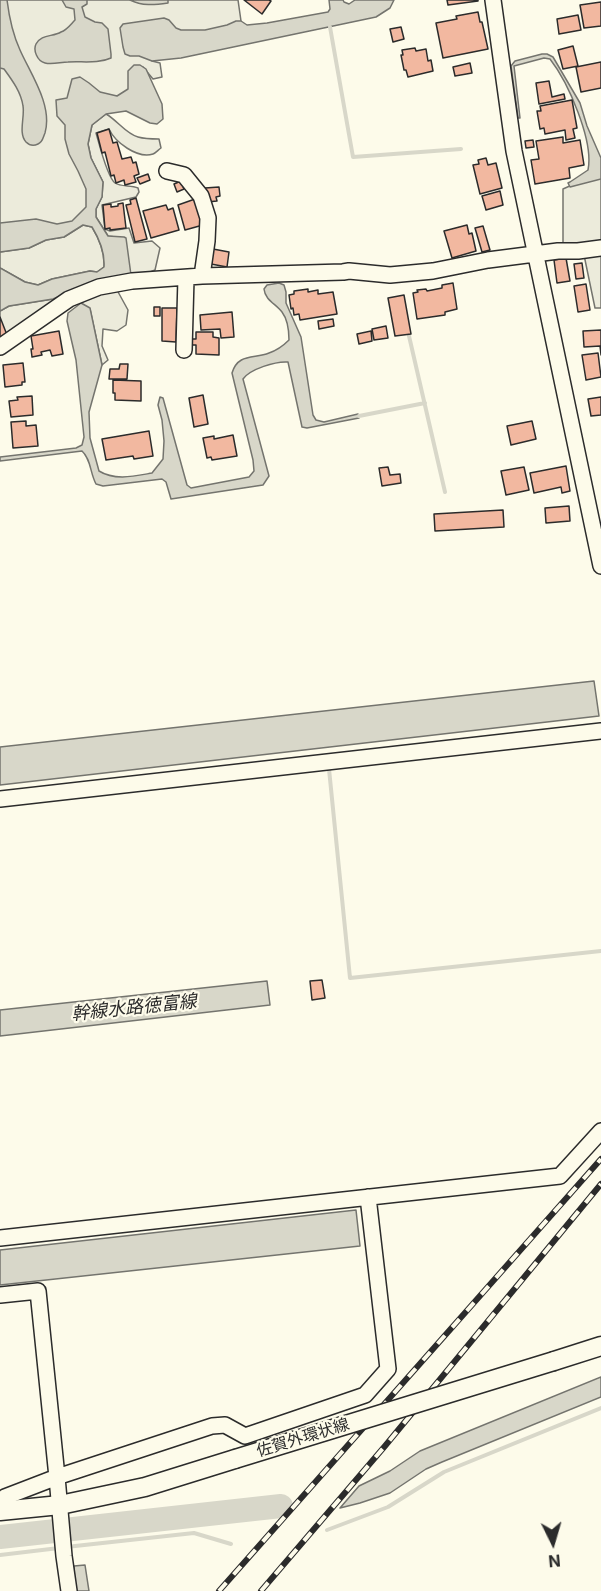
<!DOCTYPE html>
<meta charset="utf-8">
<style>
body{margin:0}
#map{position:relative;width:601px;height:1591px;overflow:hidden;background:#fdfbea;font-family:Inter,sans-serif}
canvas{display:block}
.north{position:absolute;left:523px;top:1513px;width:60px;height:60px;-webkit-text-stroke:4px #fdfbea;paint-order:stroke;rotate:175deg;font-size:16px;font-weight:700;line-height:24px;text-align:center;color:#2b2b2b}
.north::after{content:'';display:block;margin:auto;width:21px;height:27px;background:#2b2b2b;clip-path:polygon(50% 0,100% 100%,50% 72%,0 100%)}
</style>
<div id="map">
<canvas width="601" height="1591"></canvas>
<div class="north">N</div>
</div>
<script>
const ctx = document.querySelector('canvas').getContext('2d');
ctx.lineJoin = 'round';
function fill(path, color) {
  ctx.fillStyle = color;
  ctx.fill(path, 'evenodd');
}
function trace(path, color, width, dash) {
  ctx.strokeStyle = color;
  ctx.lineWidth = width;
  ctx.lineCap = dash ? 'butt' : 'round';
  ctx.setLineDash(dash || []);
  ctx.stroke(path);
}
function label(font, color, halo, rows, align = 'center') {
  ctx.font = font + ' Inter,"Noto Sans JP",sans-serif';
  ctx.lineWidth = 4.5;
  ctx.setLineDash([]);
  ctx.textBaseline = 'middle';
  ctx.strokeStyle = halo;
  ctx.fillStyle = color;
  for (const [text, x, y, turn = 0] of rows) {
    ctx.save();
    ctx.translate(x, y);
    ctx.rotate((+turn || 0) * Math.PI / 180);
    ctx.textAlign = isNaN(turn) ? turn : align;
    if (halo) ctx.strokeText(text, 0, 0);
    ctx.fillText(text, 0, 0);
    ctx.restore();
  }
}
const green = new Path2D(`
 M0,0H238L241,21L229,35L152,61L160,63L162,77L153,79L143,67L142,97L79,107L96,192L86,216L62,230L0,233Z
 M106,114C117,120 126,134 138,137C145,139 152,139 159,139L161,148C158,150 156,153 153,154C137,159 115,142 109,129L96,133C99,143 107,177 115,183C121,187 131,185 138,188L139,192L136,197L102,205L105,229L110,231L129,228L134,243L152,241L160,248L155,270L140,276L131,275L115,237L108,236L96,217V209L102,197L103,182L91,158L88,144L92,125Z
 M601,172V308H595L584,255H563V189Z
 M83,225L92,227C100,240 105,252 104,267L97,272L90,271L52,279L38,285L25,282L0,268V252L29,248L46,240L64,237Z
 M117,290L128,310L126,325L117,331L103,329L102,346L108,360L102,365L90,309L81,303L100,292Z
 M53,299L55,304L0,344V311L9,306Z`);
fill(green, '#ecebdb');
trace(green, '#74746e', 1.5);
const water = new Path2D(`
 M0,0H7C9,16 13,35 20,50C30,73 53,105 45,133C43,137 43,142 38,144C34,146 30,146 26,142C18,133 25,117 23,106C21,92 12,80 4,69L0,68Z
 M62,0H87V4L82,7L85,17L95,22L102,23L108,29L111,54V58C98,64 82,61 68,62C61,62 52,65 45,63C37,61 33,50 36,44C41,34 53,37 61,32C67,30 71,24 75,20L74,9L66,7Z
 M130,0H168V3C154,5 142,6 130,0Z
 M329,0H343L344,2L349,4L355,0H394L390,8L376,17L181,58L152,61L139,56H130L125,54L123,47L120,28L123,24L164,18L169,20L176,28L181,30H205L227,25L236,21H241L247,25L267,23L328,12L330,9Z
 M542,54H547L553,57L580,103L587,126L601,158V179L570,187L568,183L570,182L588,170C594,141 568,82 550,59L544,58L514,66L520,118H518L511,66L515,61Z
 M134,65H140L146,69L162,104L163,119L157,124L150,123L126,111L106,114L92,125L88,144L91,158L103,182L102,197L96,209V217L108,236L124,237L126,238L131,275L79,288L53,299L9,306L0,311V268L25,282L38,285L52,279L90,271L97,272L104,267C105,252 100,240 92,227L83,225L64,237L46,240L29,248L0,252V223L36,219L57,224L72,221L86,207V189L78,171L69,154L65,139V125L57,116L56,100L67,98L72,79L80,77L89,83L100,92L117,96L128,89V71Z
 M279,283L284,285L286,292V303L301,337L313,415L316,420L324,422L358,414L359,418L307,428L302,427L288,362C276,361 250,369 243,379L269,476L263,485L171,499L166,482L162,479L103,486L96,484C90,473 91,459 82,451L0,461V457L76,448L82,445L84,437L76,360L67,321L68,313L81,303L90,308L102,365L89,412L90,438L99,471C115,481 135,476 152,473L163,459L164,441L162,420L158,405L160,397L163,398L187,485L191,488L249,477L254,471L253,460L232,373C238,353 254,359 269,353C278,350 283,346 289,340C289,330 288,320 282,312C276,304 265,300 264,289L267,285Z
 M594,681L599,716L0,785V747Z
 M267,981L270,1005L0,1036V1010Z
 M356,1210L360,1246L0,1285V1250Z
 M601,1377V1397L442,1462L426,1469L390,1493L360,1503L340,1508L359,1486L390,1471L420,1451Z
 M85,1565L89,1591H75L74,1566Z`);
fill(water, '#d8d7c9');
trace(water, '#74746e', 1.5);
trace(new Path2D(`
 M330,27L353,157L461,149
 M409,336L445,492
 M359,416L425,403
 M329,769L350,978L601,951
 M327,1530L388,1507L444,1472L601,1408
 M66,1547L194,1533L231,1544
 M0,1555L59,1548`), '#d8d7c9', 4);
trace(new Path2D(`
 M0,1537L281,1506`), '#d8d7c9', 24);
const building = new Path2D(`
 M244,0H269L271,1L262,14Z
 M447,0H478V1L448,5Z
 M601,2V26L584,28L580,5Z
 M478,12L480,22H482L488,49L443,58L436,23L457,19L456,16Z
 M578,15L581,30L559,34L557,19Z
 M401,27L404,39L393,42L390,29Z
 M573,46L578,66L563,69L558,50Z
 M415,48L416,51L426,49L428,61L431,60L433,71L408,77L406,70H404L401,55H403L402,50Z
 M601,62V88L581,92L576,67Z
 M470,63L472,73L455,76L453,67Z
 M549,81L552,97L564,94L565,99L539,104L536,83Z
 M572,100L577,128L573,129L575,138L566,140L565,130L545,134L544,128L540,129L537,111H541L540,106Z
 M109,129L113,143L117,142L122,159L131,157L133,163L136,162L139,174L134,176L136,182L125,185L124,180L116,183L114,175L111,176L105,152L102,153L97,133Z
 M563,137V143L580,140L584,165L569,168L570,178L535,184L531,160L539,159L536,141Z
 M533,140L534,147L526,148L525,141Z
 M486,158L488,165L496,163L502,188L480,194L473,165L479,164L478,160Z
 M148,174L150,180L140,184L137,178Z
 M181,181L184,189L177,192L174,184Z
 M219,187L220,196L216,197L217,201L207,202L205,188Z
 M500,191L503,205L486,210L482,196Z
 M136,198L147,239L135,242L126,205L131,204L130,200Z
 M195,199L203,225L185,230L178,205Z
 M123,203L126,228L110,230V228L105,229L103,205L111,204V207L118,206V204Z
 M166,205L168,210L173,208L179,230L151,238L143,211Z
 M467,225L469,234L472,233L476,251L452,258L444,231Z
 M483,226L490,250L482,252L475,228Z
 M213,249L229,252L227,267L211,264Z
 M566,258L570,281L557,283L554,260Z
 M582,263L584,278L576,279L574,264Z
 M453,283L457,309L445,312V315L417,319L413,293L418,292L417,290L426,289L427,291L442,288V285Z
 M586,284L590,310L578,312L574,286Z
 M308,289V292L318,290V294L333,292L337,314L300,320L299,314L294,315L293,308L291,309L289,295L294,294V291Z
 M404,295L411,334L395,336L388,298Z
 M154,307H160V316H154Z
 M162,308H177L176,342L162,341Z
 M232,312L234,337L221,338L220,329L201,330L200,315Z
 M0,317L7,335L0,338Z
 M333,319L334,326L319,329L318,321Z
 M386,326L388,338L374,340L372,329Z
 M601,330V355L600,346L584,347L583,331Z
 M59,331L63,354L52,356L50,350L41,352L42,355L32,357L31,349H33L31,336Z
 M371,331L372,341L359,344L357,334Z
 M196,332H213V337L219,338V355L196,354V345H192V339H196Z
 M598,353L601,377L586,380L582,355Z
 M23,363L25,382H22V385L5,387L3,365Z
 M120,364H128L127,379H109L110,369H119Z
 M113,380L141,381V401L115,400V393H113Z
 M203,395L208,424L194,427L189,398Z
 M32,396L33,415L11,417L9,401L18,400L17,397Z
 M601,397V415L591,416L588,399Z
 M26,421V426L36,425L38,446L13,448L11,422Z
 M532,421L536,439L511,445L507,426Z
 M149,431L153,456L134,459L133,456L106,460L102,439Z
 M233,435L237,456L212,460L211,457L207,458L203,438L214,436V439Z
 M566,466L570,491L562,493L561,487L534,493L530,473Z
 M388,467L390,475L400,474L401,483L382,486L379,468Z
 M524,467L529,490L506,495L501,471Z
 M569,506L570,521L546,523L545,508Z
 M503,510L504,527L435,531L434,514Z
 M322,980L325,998L312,1000L310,981Z`);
fill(building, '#f2b8a0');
trace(building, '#2b2b2b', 1.5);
const minor = new Path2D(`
 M493,0L514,151L601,566
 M167,171L184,175L201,196L208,218L207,241L202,276
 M0,347L69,299L99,287L132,281L202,276L343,272L349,271L390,275L433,271L488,260L558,251H578L601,248
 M184,350L186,278
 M0,799L601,731
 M0,1238L560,1176L601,1131
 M0,1295L38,1291L57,1477L5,1497L0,1506
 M69,1591L64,1556L57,1477L212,1426L225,1425L245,1436L365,1395L388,1369L368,1197`);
const major = new Path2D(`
 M554,1361L601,1346
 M0,1511L60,1505L145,1487L235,1459`);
trace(minor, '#2b2b2b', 18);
trace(major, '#2b2b2b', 21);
trace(minor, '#fdfbea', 15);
trace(major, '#fdfbea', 18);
const rail = new Path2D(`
 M219,1591L601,1159
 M261,1591L385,1446L601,1184`);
trace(rail, '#2b2b2b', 6);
trace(rail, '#fdfbea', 4, [11]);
const majorBridge = new Path2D(`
 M235,1459L554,1361`);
trace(majorBridge, '#2b2b2b', 21, []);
trace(majorBridge, '#fdfbea', 18);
label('16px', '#2b2b2b', '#fdfbea', [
 ["佐賀外環状線",303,1438,-17]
]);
label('italic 18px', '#2b2b2b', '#fdfbea', [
 ["幹線水路徳富線",134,1008,-6]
]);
</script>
